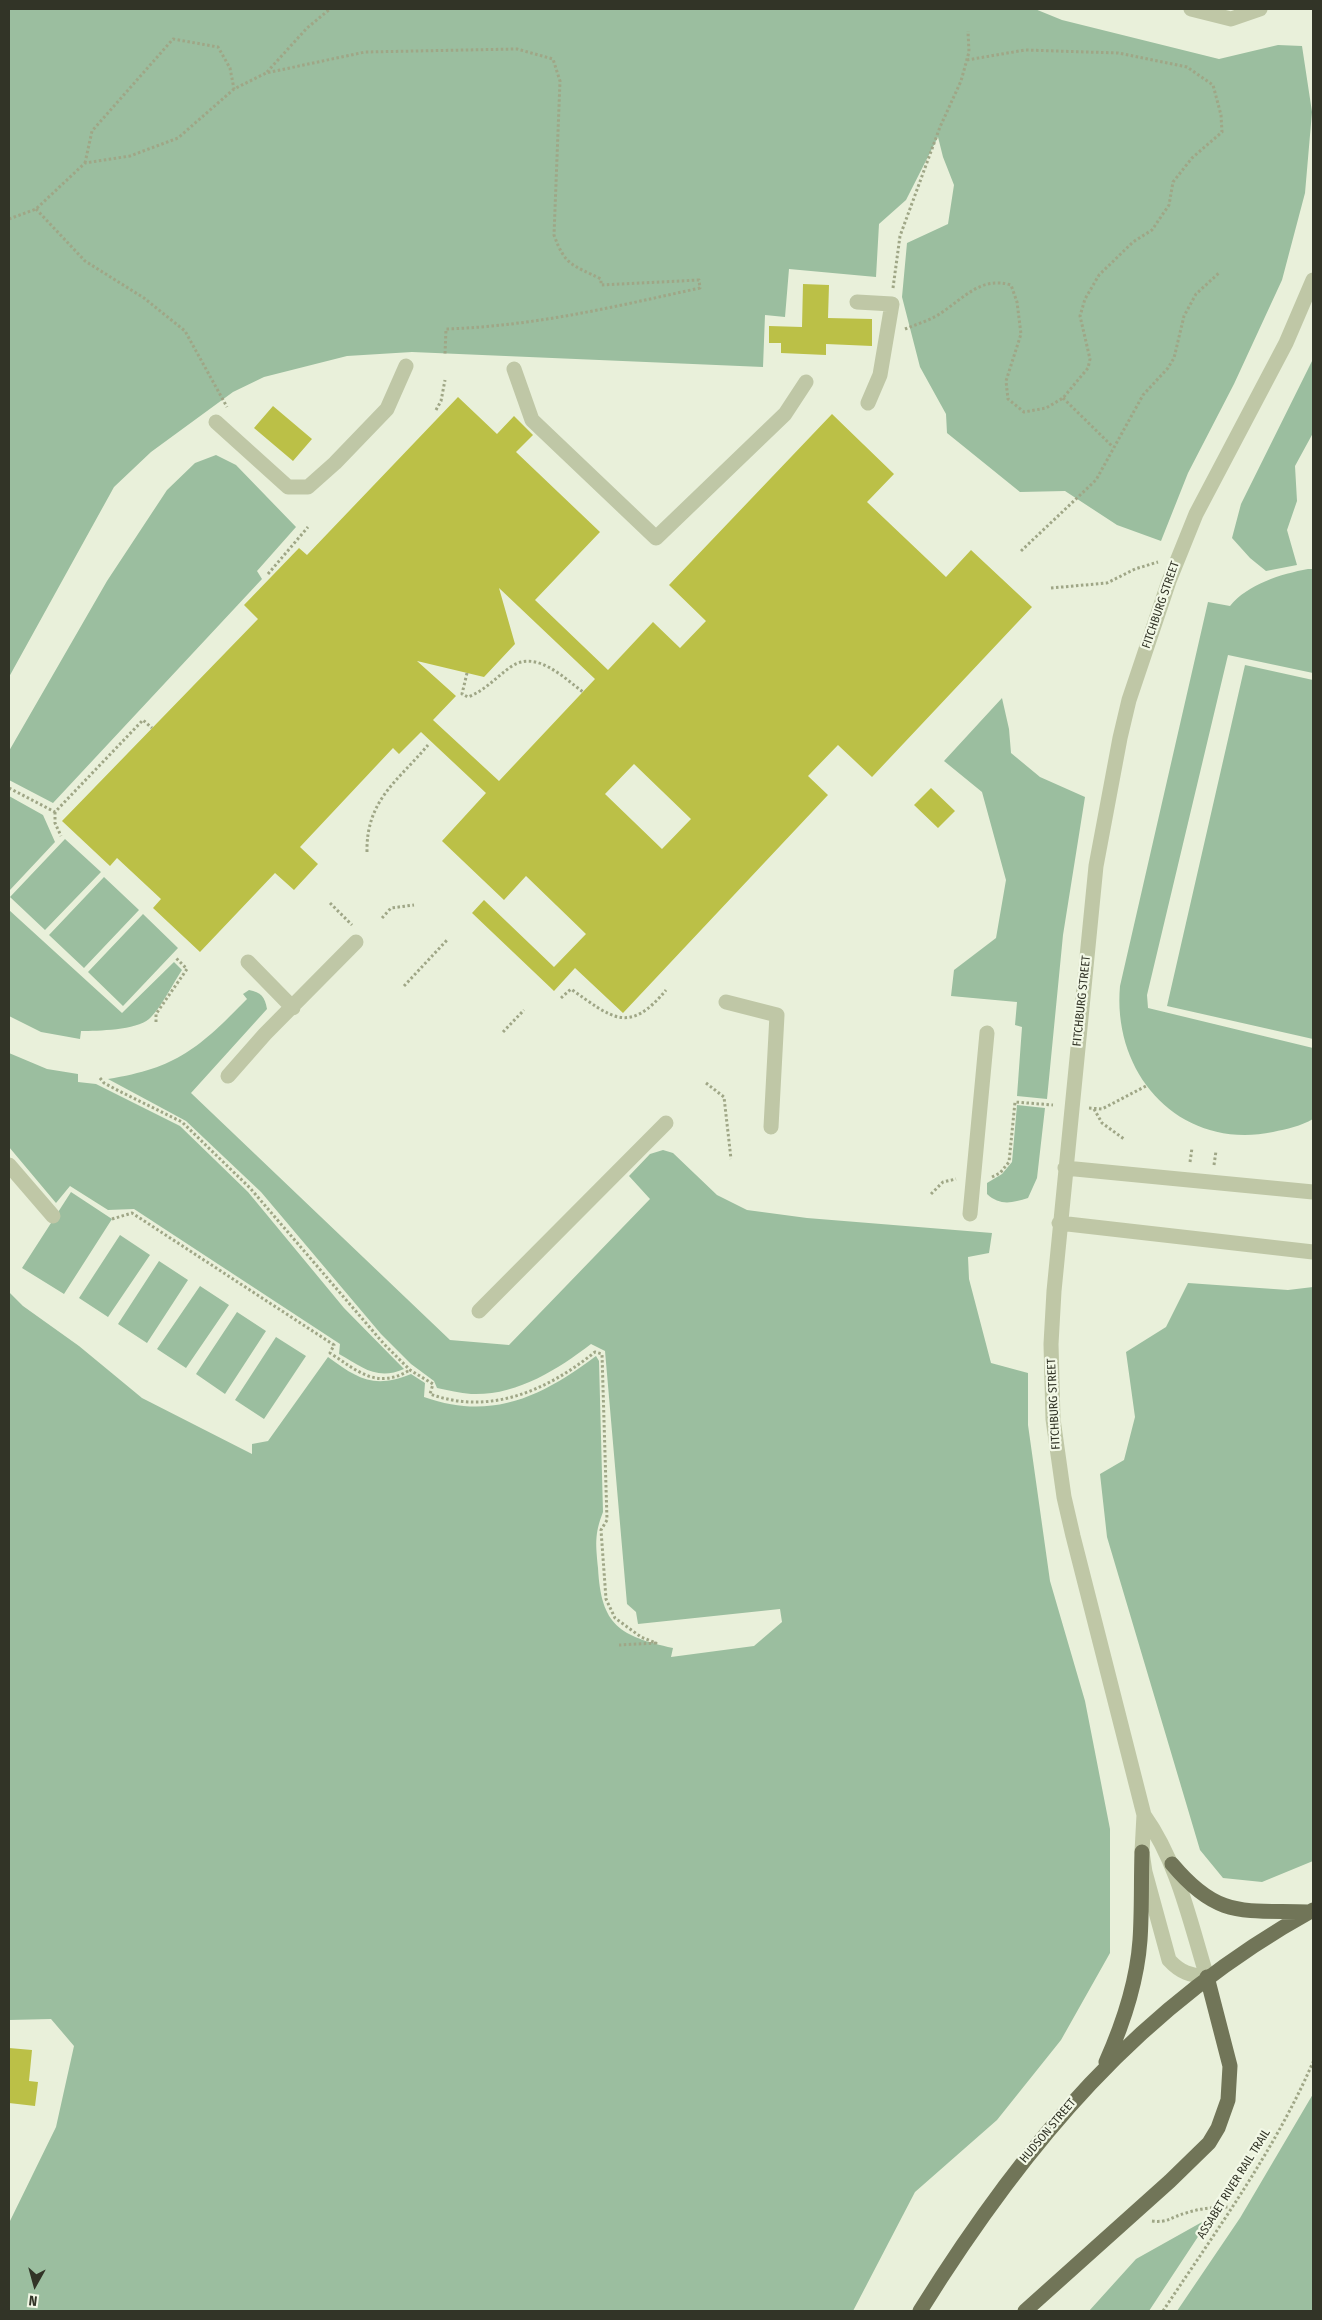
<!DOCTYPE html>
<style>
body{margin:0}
#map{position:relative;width:1322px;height:2320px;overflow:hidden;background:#e9f0da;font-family:"Fira Sans Condensed",sans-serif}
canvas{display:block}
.frame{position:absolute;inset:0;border:10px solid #323427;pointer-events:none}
.north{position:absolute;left:10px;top:2260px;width:50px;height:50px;-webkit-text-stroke:4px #f2f8e6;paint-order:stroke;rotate:187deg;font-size:14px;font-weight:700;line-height:20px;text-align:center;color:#323427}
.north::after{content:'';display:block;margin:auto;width:18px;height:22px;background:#323427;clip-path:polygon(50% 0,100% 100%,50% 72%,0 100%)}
</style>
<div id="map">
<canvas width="1322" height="2320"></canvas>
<div class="frame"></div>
<div class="north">N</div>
</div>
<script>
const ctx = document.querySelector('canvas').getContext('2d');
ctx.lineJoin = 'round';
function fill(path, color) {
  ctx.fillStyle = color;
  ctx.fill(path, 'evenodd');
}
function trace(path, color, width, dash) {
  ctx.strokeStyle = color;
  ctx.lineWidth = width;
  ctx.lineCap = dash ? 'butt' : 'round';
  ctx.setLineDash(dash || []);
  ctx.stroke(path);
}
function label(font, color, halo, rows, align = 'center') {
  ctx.font = font + ' "Fira Sans Condensed",sans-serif';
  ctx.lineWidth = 4.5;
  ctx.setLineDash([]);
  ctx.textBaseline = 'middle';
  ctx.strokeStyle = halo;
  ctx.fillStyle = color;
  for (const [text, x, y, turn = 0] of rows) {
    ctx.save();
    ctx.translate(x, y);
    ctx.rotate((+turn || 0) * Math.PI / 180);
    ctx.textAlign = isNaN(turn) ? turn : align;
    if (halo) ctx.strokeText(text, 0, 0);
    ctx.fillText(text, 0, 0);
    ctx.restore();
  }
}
fill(new Path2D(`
 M9,9H1035L1062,20L1219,59L1278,45L1302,46L1312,112L1305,193L1282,280L1234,384L1188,473L1161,541L1117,525L1065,491L1020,492L947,433L946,414L920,367L902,297L907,243L948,224L954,185L943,157L938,137L906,200L879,224L876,277L789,269L785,317L765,315L763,367L412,352L347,356L264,377L233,392L151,452L114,487L9,677Z
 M1313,359V433L1295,466L1297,501L1287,530L1297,565L1266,571L1250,558L1232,538L1241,504Z
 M216,455L236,465L296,527L257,571L262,579L53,803L9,780V751L107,581L167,490L195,463Z
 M1308,569H1313V673L1228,655L1147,995L1148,1008L1313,1048V1119C1301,1126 1287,1129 1273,1132C1180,1151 1112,1075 1120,986L1208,602L1230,606C1248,584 1281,574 1308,569Z
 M1245,665L1313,680V1039L1167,1006Z
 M1002,698L1009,729L1011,753L1040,777L1085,797L1063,935L1047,1099L1017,1096L1022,1027L1015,1025L1017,1002L951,996L954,970L996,938L1006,880L982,792L944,761Z
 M9,796L43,815L55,842L9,891Z
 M65,839L101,872L45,930L10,897Z
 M104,877L139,910L84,968L49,935Z
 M9,910L122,1013L174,962L182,970C174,982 159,1011 149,1019C136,1030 98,1031 81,1031L80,1039L41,1032L9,1016Z
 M143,914L178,948L123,1006L88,972Z
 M249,990C261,992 265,997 267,1009L191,1093L450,1340L509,1345L650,1199L629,1176L650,1154L663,1150L673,1153L717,1195L747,1210L807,1218L992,1233L989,1253L968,1257L969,1279L991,1363L1028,1373V1425L1050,1581L1085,1701L1110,1829V1953L1061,2040L997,2120L915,2192L853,2311H9V2223L56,2127L74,2046L51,2019L9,2020V1292L23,1306L79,1346L142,1398L252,1454V1444L268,1441L328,1357C358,1379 374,1389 411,1374L425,1383L424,1397C492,1421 541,1397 596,1356L599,1361L603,1512C594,1535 596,1545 598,1568C601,1626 620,1636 673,1648L671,1657L754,1646L782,1622L780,1609L638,1624L636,1612L627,1604L605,1351L591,1344C557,1370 516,1396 471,1394C460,1393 448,1390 437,1388L434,1381L411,1364L381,1334L261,1192L186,1121L108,1079C177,1068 199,1048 247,999L243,994Z
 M9,1053L47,1069L78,1074V1082L96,1084L180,1126L248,1192L344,1308L404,1369C377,1381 362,1367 339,1354L340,1344L134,1209L108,1210L70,1186L56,1203L9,1147Z
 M1017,1105L1045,1108L1037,1178L1028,1198C1012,1203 1000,1206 987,1194V1183L1002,1174L1012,1162Z
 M71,1192L112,1219L64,1294L22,1268Z
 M120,1235L150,1255L108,1317L79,1298Z
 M159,1261L188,1280L147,1343L118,1324Z
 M1188,1283L1288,1290L1313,1287V1861L1262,1882L1223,1878L1200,1850L1107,1537L1100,1474L1124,1460L1135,1417L1126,1352L1166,1327Z
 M200,1286L229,1305L186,1368L157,1349Z
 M237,1312L266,1331L225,1394L196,1374Z
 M276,1337L306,1356L264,1419L235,1400Z
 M1313,2094V2311H1177L1240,2218Z
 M1211,2217L1149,2311H1089L1136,2259Z`), '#9bbe9f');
fill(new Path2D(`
 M803,284L829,285L828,318L872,319V346L826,344V355L781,353V343H769V326L802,327Z
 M458,397L497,434L514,416L533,435L516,452L600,532L535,600L608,670L653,622L680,648L706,621L669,585L832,414L894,474L867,502L946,577L971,550L1032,607L872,777L838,745L808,776L828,795L623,1013L575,968L554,991L472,913L484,900L554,967L586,934L526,876L504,900L442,841L486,793L421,732L399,754L393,748L300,847L318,864L294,890L275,873L200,952L153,908L161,899L117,858L110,866L62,821L258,619L244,605L299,548L307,555ZM499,588L595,679L499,781L433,720L456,696L417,661L484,677L515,644ZM634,764L691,819L662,849L605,794Z
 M273,406L312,439L293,461L254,428Z
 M931,788L955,811L938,828L914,805Z
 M9,2048L32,2050L29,2081L38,2082L35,2106L9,2103Z`), '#bbc047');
trace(new Path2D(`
 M267,72L307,28L330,9
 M85,163L92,131L173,39L218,47L230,68L234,89
 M36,209L85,261L144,298L185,331L227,407
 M9,219L36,209L85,163L130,156L178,138L234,89L266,73L365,52L517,49L553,59L560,81L554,235C565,266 573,265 601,279V285L699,280L700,288C613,307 535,326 446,329L445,354
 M893,288L900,236L940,127L961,81L969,52L968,31
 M905,329C917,324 931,320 941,313C964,298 981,276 1011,285L1017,302L1021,334L1006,381L1008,399L1024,412L1046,408L1063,398L1088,368L1090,359L1080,316L1085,299L1099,275L1133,242L1152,230L1169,205L1173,182L1192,158L1222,132L1221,115L1213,85L1187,67L1118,53L1025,50L967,60
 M1063,398L1113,447
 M436,410L441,401L445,380
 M1021,551L1096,480L1143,395L1168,368L1174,358L1184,316L1196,294L1220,272
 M268,574L308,527
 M1051,588L1107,583L1135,569L1158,562
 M467,673L462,694L468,697C486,690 496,677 512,666C537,650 564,678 583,692
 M9,788L55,812L143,720L152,728
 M55,812V823L61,836
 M367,852C366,800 398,781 428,745
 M330,903L352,925
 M382,918L391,908L414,905
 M404,986L448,939
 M561,998L571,989C612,1018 629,1035 666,990
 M156,1022V1014L187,969L175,957
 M503,1032L524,1010
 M100,1078L104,1083L119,1091L182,1122L250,1188L384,1344L410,1370L433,1384L430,1394C490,1416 548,1390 595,1352L602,1354L607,1520L601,1530L606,1599L615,1618L641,1637L656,1643L619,1645
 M706,1083L724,1097L731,1159
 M1089,1108L1102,1109L1146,1086
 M1094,1109L1102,1123L1124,1139
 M1190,1162L1192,1148
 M1214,1165L1216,1151
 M992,1177L1000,1173L1009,1162L1015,1102L1053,1105
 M931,1194L943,1182L956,1179
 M112,1219L132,1213L334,1345L330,1353C358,1371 376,1390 410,1370
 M1152,2221C1168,2223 1171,2217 1186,2213C1201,2208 1215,2207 1230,2207
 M1163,2311C1216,2231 1275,2150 1313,2062`), '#9fa686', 3, [2.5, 2.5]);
trace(new Path2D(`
 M1191,9L1231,19L1260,9
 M857,302L892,304L880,375L868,403
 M514,369L532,420L656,538L785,414L806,382
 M216,422L288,487H308L335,463L387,409L406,366
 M248,962L293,1008
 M726,1002L777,1015L771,1127
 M228,1076L265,1034L356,942
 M9,1165L53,1216
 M1065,1168L1313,1192
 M970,1214L987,1033
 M1059,1223L1313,1252
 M479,1311L666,1123
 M1144,1815C1178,1863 1190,1922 1207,1977C1190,1975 1181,1973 1169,1960L1145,1872L1142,1852L1144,1815L1073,1536L1064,1497L1053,1419L1051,1344L1054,1291L1096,866L1120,738L1129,700L1169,581L1196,514L1286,343L1313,280`), '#bfc7a6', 15);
trace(new Path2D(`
 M1172,1864C1218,1919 1243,1910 1308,1912
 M1106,2062C1123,2024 1137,1982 1140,1940C1142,1911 1141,1881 1142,1852
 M920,2311C1024,2144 1139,2006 1313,1910
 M1025,2311L1170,2181L1209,2143L1218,2128L1228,2100L1230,2066L1207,1977`), '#717558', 15);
label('12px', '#323427', '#f2f8e6', [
 ["FITCHBURG STREET",1161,605,-71],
 ["FITCHBURG STREET",1082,1001,-84],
 ["FITCHBURG STREET",1054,1404,-93],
 ["HUDSON STREET",1048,2131,-50],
 ["ASSABET RIVER RAIL TRAIL",1234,2184,-58]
]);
</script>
